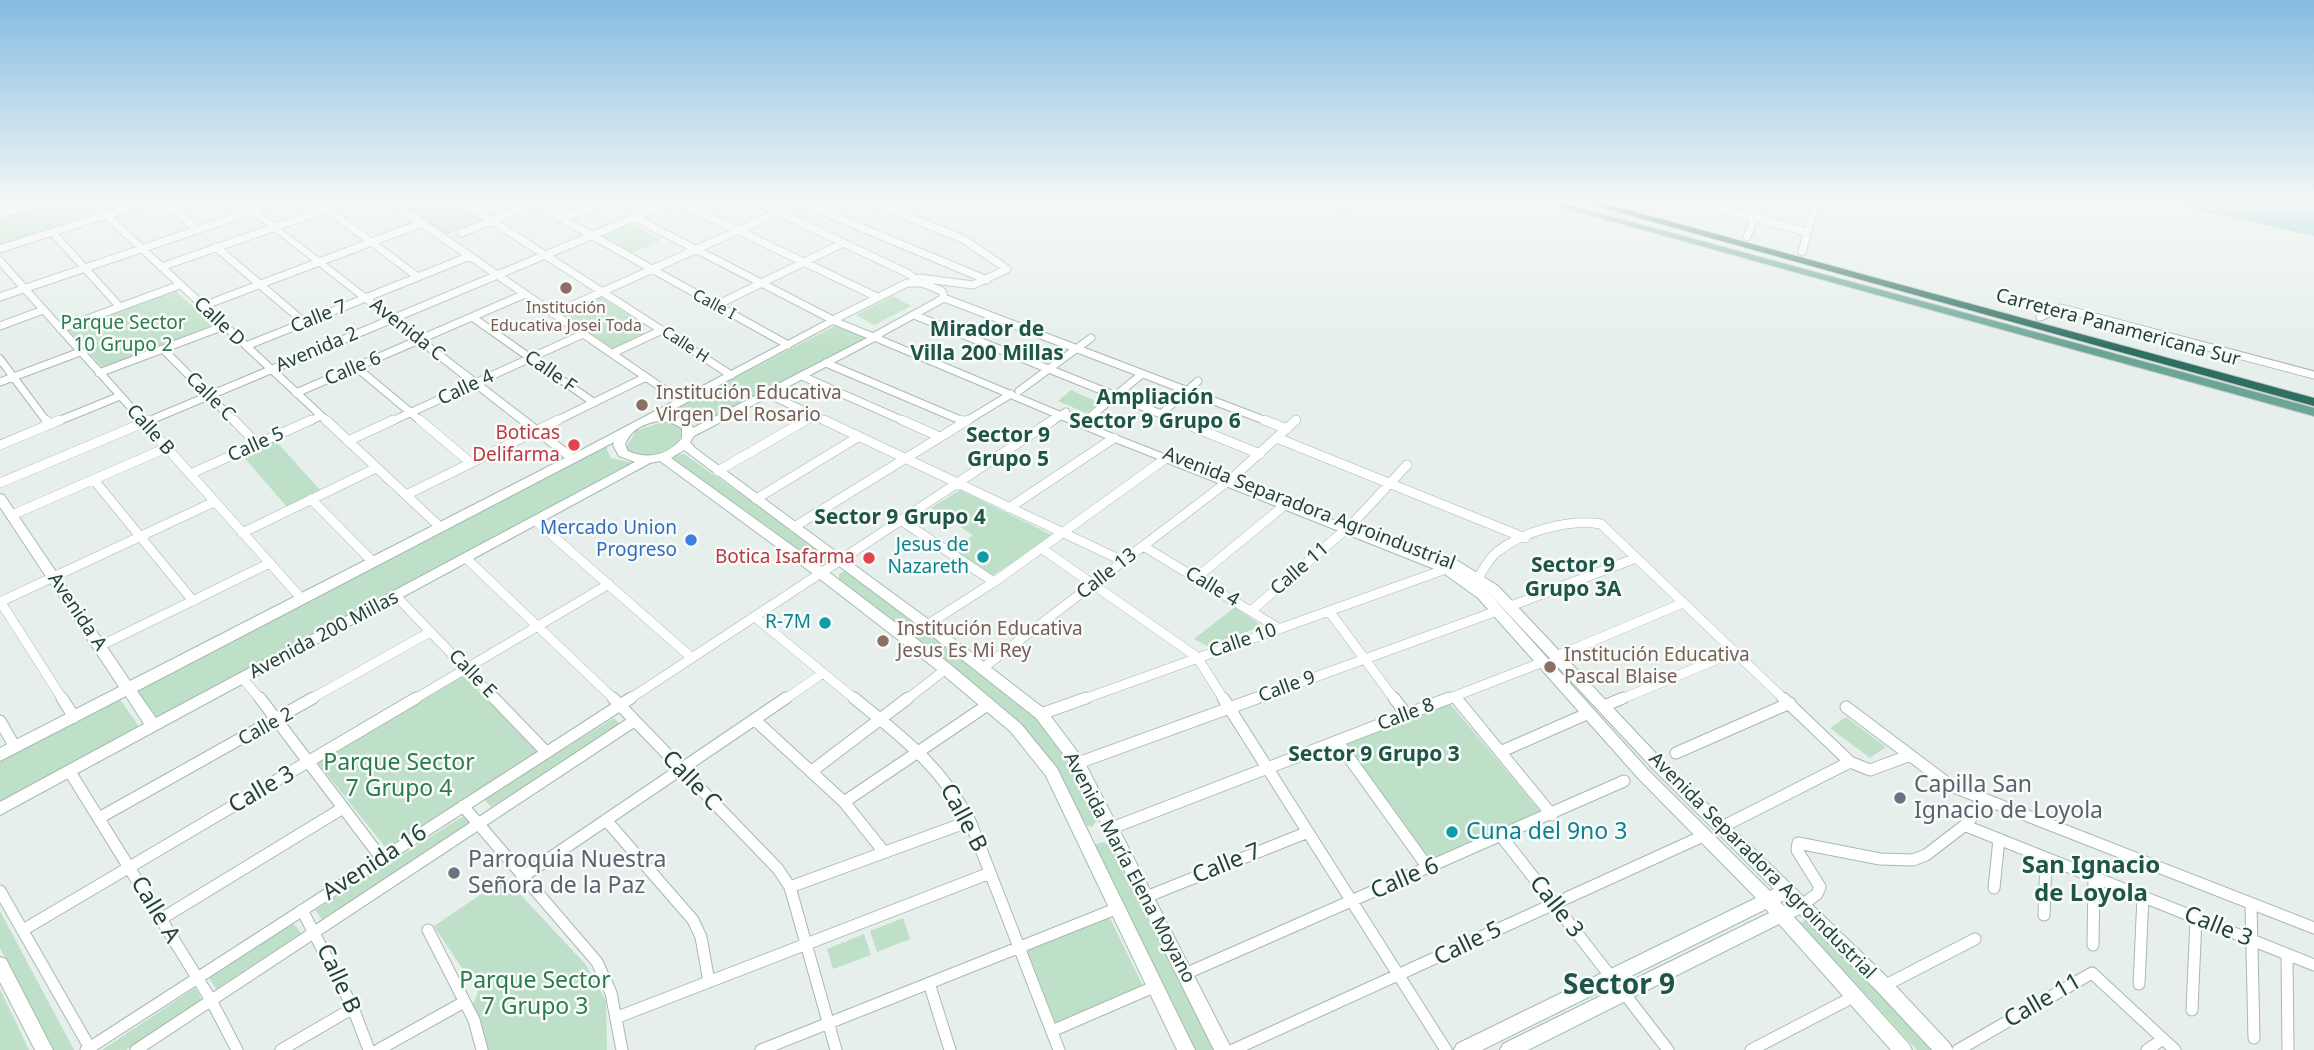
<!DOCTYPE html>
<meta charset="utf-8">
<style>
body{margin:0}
canvas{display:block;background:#e6efeb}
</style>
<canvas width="2314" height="1050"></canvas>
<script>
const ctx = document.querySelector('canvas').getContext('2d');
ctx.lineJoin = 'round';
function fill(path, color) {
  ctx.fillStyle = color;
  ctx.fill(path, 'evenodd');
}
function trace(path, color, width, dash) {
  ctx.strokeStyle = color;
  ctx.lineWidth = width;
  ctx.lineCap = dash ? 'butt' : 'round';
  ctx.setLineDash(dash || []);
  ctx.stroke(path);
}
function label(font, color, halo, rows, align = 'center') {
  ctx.font = font + ' "Noto Sans",sans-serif';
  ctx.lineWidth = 5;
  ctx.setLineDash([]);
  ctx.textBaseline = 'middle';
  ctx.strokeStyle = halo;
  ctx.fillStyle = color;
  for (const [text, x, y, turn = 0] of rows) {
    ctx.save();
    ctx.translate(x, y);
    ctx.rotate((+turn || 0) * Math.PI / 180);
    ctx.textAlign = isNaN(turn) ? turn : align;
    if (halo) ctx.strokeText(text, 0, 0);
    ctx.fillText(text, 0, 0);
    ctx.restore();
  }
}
fill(new Path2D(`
 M48,202H86L100,214L0,247V217Z
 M416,202H453L483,221L445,235L402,207Z
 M630,224L662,240L633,253L602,236Z
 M176,291L213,325L103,368L68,330Z
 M598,295L638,321L630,325L645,334L614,349L559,313Z
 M893,296L911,306L874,325L856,315Z
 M837,325L865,338L699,428L690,416L666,413Z
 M1071,390L1100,403L1086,413L1058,401Z
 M662,422H674L684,428C681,448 658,454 642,456L625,449L636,431Z
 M275,440L321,491L287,507L242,455Z
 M608,443L607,450L611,458L635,463L156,721L135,690Z
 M684,454L834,559L833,564L821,567L672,460L675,455Z
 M960,490L1054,536L992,576L953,550L973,535L931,508Z
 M844,571L852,572L1040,721L1062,750L1097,820L1092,827L1083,825L1054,767L1021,723L839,580V574Z
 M1235,607L1262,626L1207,646L1194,639Z
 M463,675L537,752L386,848L317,762Z
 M119,698L140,728L0,803V761Z
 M1448,701L1541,812L1430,860L1344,741Z
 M1846,717L1886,747L1870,758L1830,728Z
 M614,718L621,725L491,807L484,799Z
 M465,815L471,824L322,919L315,910Z
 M1104,842L1110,846L1214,1050H1191L1094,848L1096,844Z
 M505,878L586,965L606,1001L607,1050H478L467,1019L478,992L434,926Z
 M0,911L74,1050H53L0,948Z
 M1109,916L1143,986L1055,1023L1024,950Z
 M903,918L910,939L877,952L870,931Z
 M1811,918L1934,1050H1917L1800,923Z
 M293,923L301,933L216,989L209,978Z
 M864,934L871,955L833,969L827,949Z
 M195,988L202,1000L126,1050H102Z
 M0,989L29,1050H0Z`), '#bfe0c8');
fill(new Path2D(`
 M2161,202H2314V236Z`), '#8ec9d4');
const streetFar2 = new Path2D(`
 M92,202L328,422
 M164,202L198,230
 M391,202L681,401
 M463,202L731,375
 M532,202L788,345
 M678,202L877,297
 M757,202L909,274L914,278L912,282
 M800,202L987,280
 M871,202L963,239L1007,269L973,285L919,278
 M1327,202L1345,207L1352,202
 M1694,202L1807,232
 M327,209L418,277
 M0,215L44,202
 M635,218L833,320L907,283H922L942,291L944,298L1269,422
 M561,219L604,202
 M52,232L120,307
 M462,233L537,202
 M1747,237L1760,202
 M216,247L305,323
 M0,249L146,202
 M1802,252L1816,202
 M0,261L144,422
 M161,267L347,202
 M0,297L279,202
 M203,306L422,223
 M715,306L843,243
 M553,314L779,212
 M914,315L1181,422
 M472,317L593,402
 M2040,317L2061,308L2314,375
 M0,326L43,310
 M60,329L180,285
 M873,337L944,298
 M246,346L470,256
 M163,349L235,422
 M613,353L662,330
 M0,359L47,422
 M826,363L965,422
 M356,367L422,422
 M99,373L224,326
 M802,376L906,422
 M0,382L80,352
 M1019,391L1091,338
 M296,393L525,294
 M768,394L828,422
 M1161,414L1198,381
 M1086,420L1142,374
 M56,422L120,396
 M146,422L672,202
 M307,422L321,416
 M390,422L583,334
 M554,422L646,377
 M802,422L813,416
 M965,422L1011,394
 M1051,422L1066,412
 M1294,422L1296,420`);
const streetFar1 = new Path2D(`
 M46,420L49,425
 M142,420L301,598
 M234,420L258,445
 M326,420L440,527
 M420,420L471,463
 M824,420L1123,561
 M902,420L940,437
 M961,420L965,422
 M1176,420L1260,454
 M1264,420L1287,429
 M1277,438L1525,538
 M348,441L393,420
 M0,445L60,420
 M718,471L806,420
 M190,474L311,420
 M94,480L193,601
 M0,483L150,420
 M406,495L558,420
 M311,499L372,561
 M756,499L858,437
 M1009,508L1114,438
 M12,515L166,448
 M536,521L692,658
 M902,521L994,582
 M794,527L968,420
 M242,533L376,468
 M1143,546L1280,629
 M1041,548L1197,657L1224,700
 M467,559L615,700
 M1196,578L1286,504
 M1478,578C1484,569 1489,558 1497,552C1523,531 1568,519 1601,524L1785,700
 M396,596L496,700
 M0,601L63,700
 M0,602L214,502
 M1511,606L1636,558
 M1251,611L1352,524L1407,465
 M1329,611L1395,700
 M755,617L856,700
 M927,625L994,582L1165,459
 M100,646L270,563
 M1557,656L1683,603
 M983,668L1231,479L1296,420
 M243,679L261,700
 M1454,696L1457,700
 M309,700L430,632
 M413,700L609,584
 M628,700L1053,420
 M784,700L823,673
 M906,700L946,669
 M1081,700L1446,569
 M1252,700L1497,611
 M1445,700L1543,662
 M1619,700L1735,652`);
const street = new Path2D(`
 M62,698L74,717
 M260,698L382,859
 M494,698L546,752
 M613,698L778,869L790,887L836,1050
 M854,698C902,737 940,765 970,821L1059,1050
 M1223,698L1446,1050
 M1394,698L1406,714
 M1456,698L1552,815
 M1783,698L1850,762L1870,770L1908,756
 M1604,706L1623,698
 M1846,707L1951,786L2314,928
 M1041,714L1086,698
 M755,720L844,802L884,852
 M0,721L15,747
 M1337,741L1429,869
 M1500,752L1589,713
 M1676,753L1790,703
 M1078,763L1257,698
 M812,771L908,698
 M70,772L211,1000L237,1050
 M844,802L989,704
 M463,806L597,962L611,993L622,1050
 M99,818L313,698
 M606,820L693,920L701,937L709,982
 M1966,826L2314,965
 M1722,827L1850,762
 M1112,828L1449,698
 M1502,837L1611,977
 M522,877L786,698
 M790,887L970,821
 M1994,888L1999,839
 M0,891L91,1050
 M1146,897L1308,832
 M1802,905L1817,894L1820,887L1797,850L1798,843L1880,859L1913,860L1926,855L1969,822L1981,798
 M2251,905L2254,1038
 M302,910L353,1008L369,1050
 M2044,915L2046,858
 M161,919L343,808
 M23,930L416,698
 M428,930L474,1020L482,1050
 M2093,945L2094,877
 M2287,955L2288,1050
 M1185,974L1624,781
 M929,983L950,1050
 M2139,984L2143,897
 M1884,986L1975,939
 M1624,993L1668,1050
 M2192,1010L2196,918
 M618,1017L990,873
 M1052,1031L1156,986
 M86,1050L631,698
 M136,1050L634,721
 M281,1050L353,1008
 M378,1050L464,1002
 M761,1050L1118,908
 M1233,1050L1703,836
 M1751,1050L1855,996
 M1958,1050L2092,973L2175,1050
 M2147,1050L2163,1039`);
const secondary = new Path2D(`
 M237,202H246L574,454L833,317L875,334H882V337L1118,436L1397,545L1399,541L1403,540L1458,561L1498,586L1666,764L1890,980L1950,1044L1953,1050H1932L1878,992L1800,914L1794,917L1909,1044L1912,1050H1891L1779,924L1528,1050H1500L1503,1044L1769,913L1766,909L1482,1050H1454L1457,1044L1756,898L1639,779L1478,598L1442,572L1110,440L875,341L694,436L690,442L695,448L932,622L1046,710L1083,759L1232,1050H1214L1073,767L1036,718L922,628L684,450L671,458L826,570L951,665L1021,724L1057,768L1195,1050H1177L1046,776L1011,732L941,673L816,576L660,461L650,463L0,815V802L144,724L126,696L0,761V748L119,687L0,507V494L4,495L130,681L565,458ZM833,324L867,338L693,428L691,424L676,417L663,415ZM658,421L670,422L682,428V438C669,455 647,460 628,451L625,445C630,430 643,424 658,421ZM614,442L613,445L619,456L635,462L156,718L137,691ZM1487,591L1488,592L1656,772L1774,889L1770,891L1649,771ZM1785,900L1789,904L1784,906L1780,902Z
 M0,957L6,959L53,1050H35L0,982Z`);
const primary = new Path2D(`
 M1543,202H1558L2314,408V416Z`);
const highway = new Path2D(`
 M1582,202H1599L2314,398V406Z`);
trace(streetFar2, '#a8b8b2', 9);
trace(streetFar1, '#a8b8b2', 10);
trace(street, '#a8b8b2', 13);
trace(secondary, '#a4bbb3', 2);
trace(primary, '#c2cac8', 2);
trace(highway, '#c2cac8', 2);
trace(streetFar2, '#fff', 7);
trace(streetFar1, '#fff', 9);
trace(street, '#fff', 11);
fill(secondary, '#fff');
fill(primary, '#6aa596');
fill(highway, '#2f6f62');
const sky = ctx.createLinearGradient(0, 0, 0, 349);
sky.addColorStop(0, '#84bce0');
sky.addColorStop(0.58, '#f4f8f6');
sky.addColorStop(1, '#f4f8f600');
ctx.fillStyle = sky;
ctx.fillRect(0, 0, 2314, 349);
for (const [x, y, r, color] of [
 [566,288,7,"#8d6e63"],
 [642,405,7,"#8d6e63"],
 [574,445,7,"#e0444e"],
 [691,540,7,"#3f7fe0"],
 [983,557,7,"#0f9aa8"],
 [869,558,7,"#e0444e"],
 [825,623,7,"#0f9aa8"],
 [883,641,7,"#8d6e63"],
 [1550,667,7,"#8d6e63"],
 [1900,798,7,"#6b7280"],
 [1452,832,7,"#0f9aa8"],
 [454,873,7,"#6b7280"]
]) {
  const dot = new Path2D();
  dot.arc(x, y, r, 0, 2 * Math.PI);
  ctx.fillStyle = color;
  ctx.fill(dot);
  trace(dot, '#f7fbf9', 2.5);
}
label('16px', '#24423a', '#f7fbf9', [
 ["Calle I",714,305,28],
 ["Calle H",685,345,33]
]);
label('16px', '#785e54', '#f7fbf9', [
 ["Institución",566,308],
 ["Educativa Josei Toda",566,326]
]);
label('19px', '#24423a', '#f7fbf9', [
 ["Calle 7",319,317,-22],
 ["Calle D",219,322,43],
 ["Carretera Panamericana Sur",2118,328,15],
 ["Avenida C",407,330,38],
 ["Avenida 2",317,350,-23],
 ["Calle 6",353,369,-23],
 ["Calle F",550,372,35],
 ["Calle 4",466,388,-25],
 ["Calle C",210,397,45],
 ["Calle B",150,430,48],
 ["Calle 5",256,445,-24],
 ["Avenida Separadora Agroindustrial",1309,509,21],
 ["Calle 11",1300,569,-41],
 ["Calle 13",1107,574,-38],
 ["Calle 4",1212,587,31],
 ["Avenida A",77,612,56],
 ["Avenida 200 Millas",324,635,-28],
 ["Calle 10",1243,641,-19],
 ["Calle E",472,674,46],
 ["Calle 9",1287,687,-20],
 ["Calle 8",1406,715,-21],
 ["Calle 2",266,727,-29],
 ["Avenida Separadora Agroindustrial",1762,866,45],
 ["Avenida María Elena Moyano",1129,868,62]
]);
label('19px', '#2d7a4b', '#f7fbf9', [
 ["Parque Sector",123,324],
 ["10 Grupo 2",123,346]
]);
label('19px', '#785e54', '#f7fbf9', [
 ["Institución Educativa",656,394],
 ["Virgen Del Rosario",656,416],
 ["Institución Educativa",897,630],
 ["Jesus Es Mi Rey",897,652],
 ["Institución Educativa",1564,656],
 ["Pascal Blaise",1564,678]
], 'left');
label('19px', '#be3a42', '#f7fbf9', [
 ["Boticas",560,434],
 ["Delifarma",560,456],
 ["Botica Isafarma",855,558]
], 'right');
label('19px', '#366cbe', '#f7fbf9', [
 ["Mercado Union",677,529],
 ["Progreso",677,551]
], 'right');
label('19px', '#0d838f', '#f7fbf9', [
 ["Jesus de",969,546],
 ["Nazareth",969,568],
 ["R-7M",811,623]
], 'right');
label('bold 21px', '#1f5548', '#f7fbf9', [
 ["Mirador de",987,330],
 ["Villa 200 Millas",987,354],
 ["Ampliación",1155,398],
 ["Sector 9 Grupo 6",1155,422],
 ["Sector 9",1008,436],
 ["Grupo 5",1008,460],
 ["Sector 9 Grupo 4",900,518],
 ["Sector 9",1573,566],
 ["Grupo 3A",1573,590],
 ["Sector 9 Grupo 3",1374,755]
]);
label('23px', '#2d7a4b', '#f7fbf9', [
 ["Parque Sector",399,763],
 ["7 Grupo 4",399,789],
 ["Parque Sector",535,981],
 ["7 Grupo 3",535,1007]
]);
label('23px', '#24423a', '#f7fbf9', [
 ["Calle C",691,781,46],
 ["Calle 3",262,790,-30],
 ["Calle B",963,818,62],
 ["Avenida 16",375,863,-33],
 ["Calle 7",1227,864,-22],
 ["Calle 6",1405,879,-23],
 ["Calle 3",1556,907,52],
 ["Calle A",155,910,59],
 ["Calle 3",2218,927,22],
 ["Calle 5",1468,944,-26],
 ["Calle B",338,979,65],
 ["Calle 11",2043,1001,-30]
]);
label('23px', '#5b616d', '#f7fbf9', [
 ["Capilla San",1914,785],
 ["Ignacio de Loyola",1914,811],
 ["Parroquia Nuestra",468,860],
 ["Señora de la Paz",468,886]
], 'left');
label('23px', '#0d838f', '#f7fbf9', [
 ["Cuna del 9no 3",1466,832]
], 'left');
label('bold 24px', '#1f5548', '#f7fbf9', [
 ["San Ignacio",2091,866],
 ["de Loyola",2091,894]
]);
label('bold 28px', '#1f5548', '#f7fbf9', [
 ["Sector 9",1619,986]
]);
</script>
